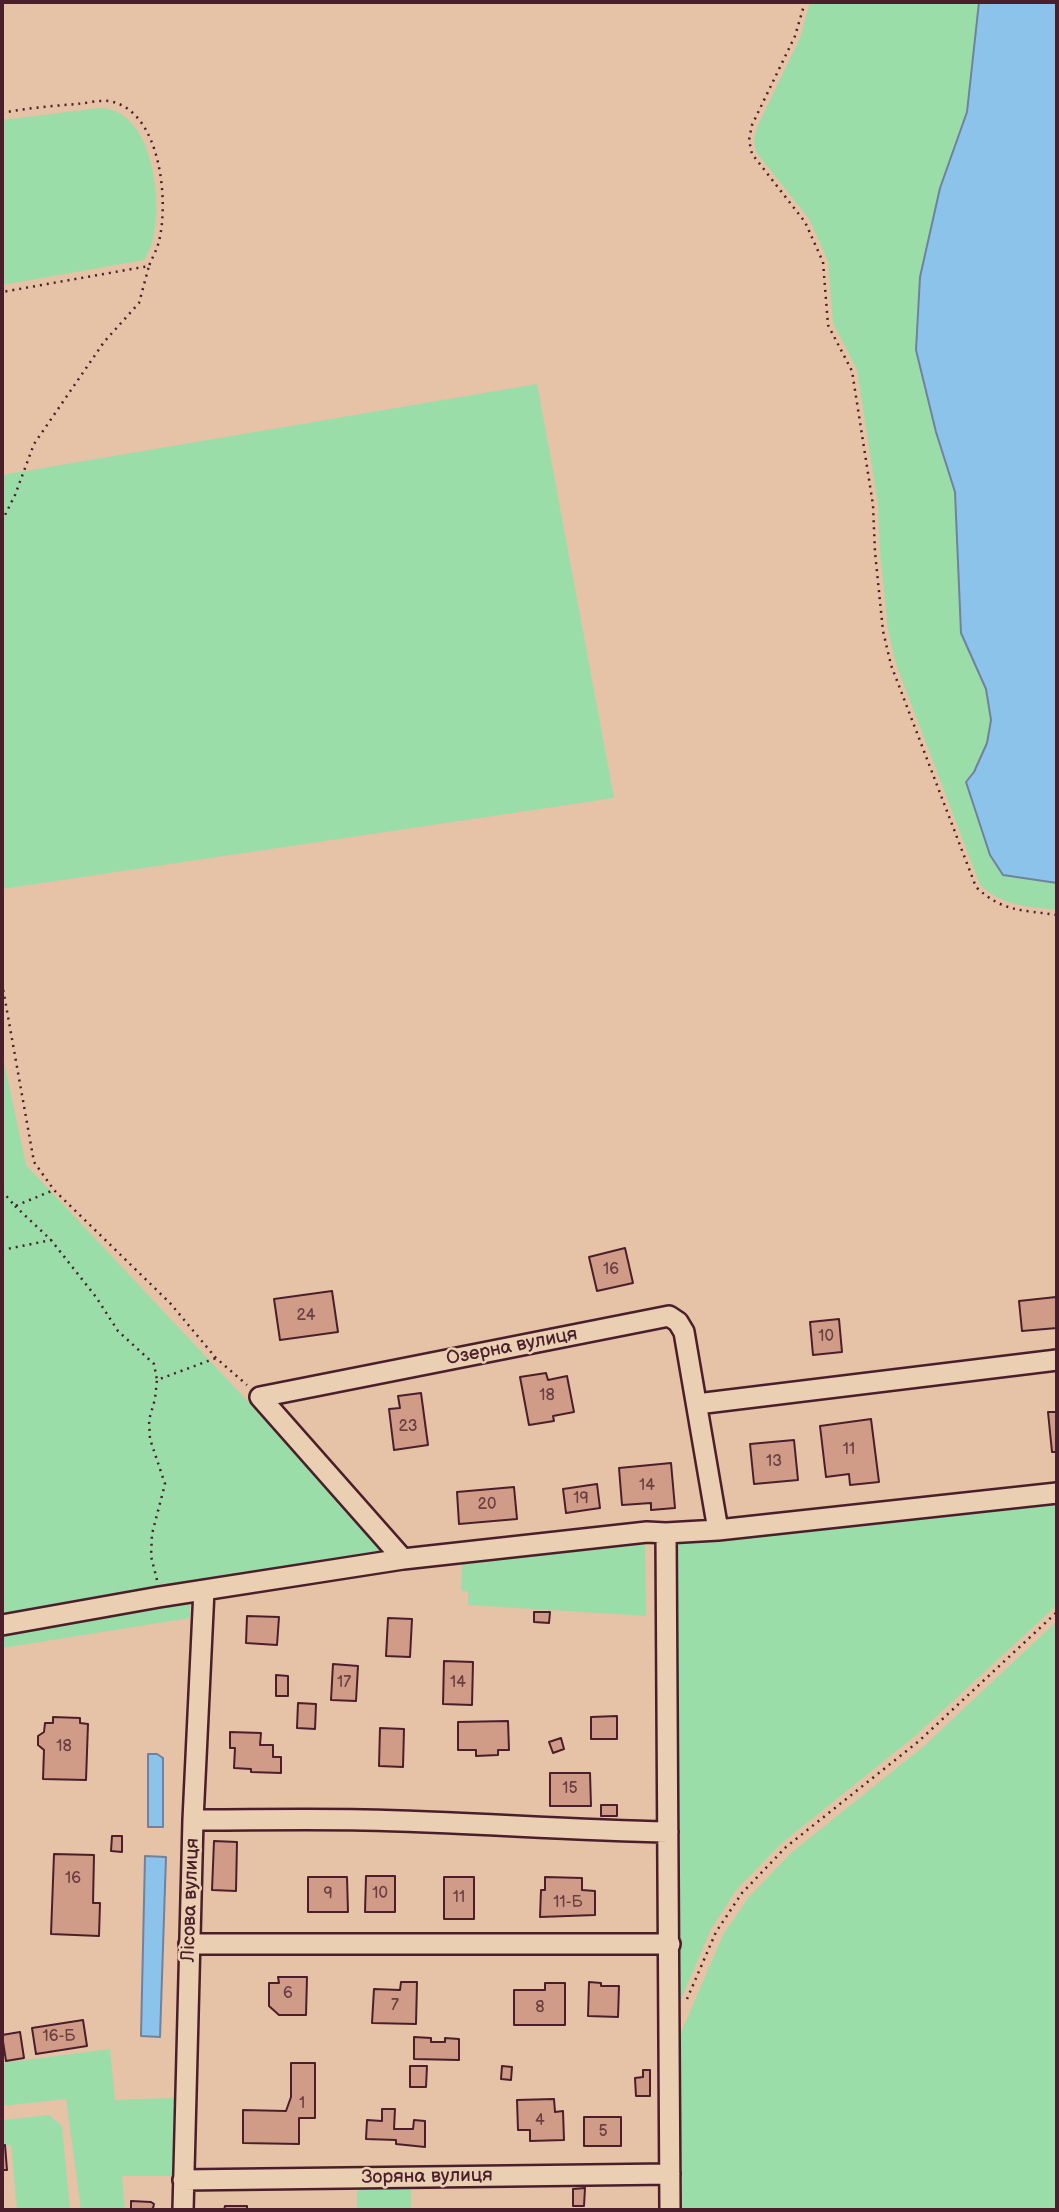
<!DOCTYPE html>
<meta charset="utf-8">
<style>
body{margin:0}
#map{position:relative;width:1059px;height:2212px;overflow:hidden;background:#e6c2a7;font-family:"Balsamiq Sans",sans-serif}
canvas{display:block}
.frame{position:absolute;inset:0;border:4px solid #4a1f2b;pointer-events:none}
</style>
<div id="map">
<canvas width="1059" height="2212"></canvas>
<div class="frame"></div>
</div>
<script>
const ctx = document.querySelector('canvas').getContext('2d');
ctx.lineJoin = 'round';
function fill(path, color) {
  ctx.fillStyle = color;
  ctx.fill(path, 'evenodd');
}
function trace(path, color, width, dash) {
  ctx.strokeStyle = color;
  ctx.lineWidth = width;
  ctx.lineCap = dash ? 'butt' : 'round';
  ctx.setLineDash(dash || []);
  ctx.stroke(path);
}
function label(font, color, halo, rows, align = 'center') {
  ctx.font = font + ' "Balsamiq Sans",sans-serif';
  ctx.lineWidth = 5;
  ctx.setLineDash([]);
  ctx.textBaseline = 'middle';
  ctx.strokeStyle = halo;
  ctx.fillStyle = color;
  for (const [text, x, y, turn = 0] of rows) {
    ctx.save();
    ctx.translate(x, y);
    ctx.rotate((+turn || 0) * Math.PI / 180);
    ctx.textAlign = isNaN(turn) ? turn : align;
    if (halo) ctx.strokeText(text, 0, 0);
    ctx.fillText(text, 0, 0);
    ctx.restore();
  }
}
fill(new Path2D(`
 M810,2H1014L1003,875L1057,883V910C1026,906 1005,907 980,885L896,664L888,630L880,552L878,505L857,370L833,323L828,261L809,219L756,152L754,140L757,127L800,38Z
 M99,108C153,108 163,201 153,240C151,247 147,254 144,260L2,285V120Z
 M537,384L614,798L2,889V475Z
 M2,1053L26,1165L393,1556L2,1616Z
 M1057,1502V1605L915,1736L782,1843L737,1889L711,1929L676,2011L673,1539C802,1533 930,1521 1057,1502Z
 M645,1538L646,1616L468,1605V1592L461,1590L462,1562L424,1567V1564Z
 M184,1601L190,1606V1618L2,1648V1631Z
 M1057,1621V2210H677L676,2044L723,1935L748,1898L791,1853L924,1746Z
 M110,2049L115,2100L175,2098L173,2176H122L125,2210H81L66,2099L2,2106V2063Z
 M49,2115L62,2126L70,2210H17L11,2145L2,2146V2120Z
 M357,2187L411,2189V2210H357Z`), '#9bdda8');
const water = new Path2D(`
 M979,2H1057V883L1003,875L990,855L966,782L974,772L987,743L991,720L986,689L961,633L955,492L936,432L916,350L920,277L940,188L967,112Z
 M148,1754H157L163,1758V1827H148Z
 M145,1856L166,1857L160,2037L141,2036Z`);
fill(water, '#8cc3ea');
trace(water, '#72819e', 2);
const building = new Path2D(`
 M625,1248L633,1283L597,1291L589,1257Z
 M332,1291L338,1332L280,1340L274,1299Z
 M1056,1297L1057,1328L1022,1331L1019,1301Z
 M839,1319L842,1352L813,1355L810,1322Z
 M546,1373L548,1380L567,1376L574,1412L553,1416L554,1421L529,1425L520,1377Z
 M421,1393L428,1445L394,1450L389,1409L400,1408L398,1396Z
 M1048,1412H1057V1452H1052Z
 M871,1419L879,1482L850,1485L849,1474L826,1477L820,1426Z
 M794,1440L798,1480L754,1484L750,1444Z
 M671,1463L675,1508L651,1510V1503L622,1505L619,1468Z
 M597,1484L600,1508L566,1513L563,1489Z
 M514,1487L517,1519L459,1524L457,1492Z
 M534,1612H550L549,1623L534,1622Z
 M247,1616L279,1617L277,1645L246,1643Z
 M388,1618L412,1619L410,1657L386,1656Z
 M444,1661L473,1662L472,1705L443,1704Z
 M333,1664L358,1666L356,1701L331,1700Z
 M276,1675L288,1676V1696H276Z
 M298,1703L316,1704L315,1729L297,1728Z
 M617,1716V1739H591V1717Z
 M53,1717L80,1718V1723L88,1724L86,1780L43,1779L44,1750L38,1745V1736L44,1732L45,1723H53Z
 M508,1721L509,1750H498V1755L476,1756V1750H458V1722Z
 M380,1728L404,1729L403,1767L379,1766Z
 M230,1732L261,1733L260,1745H273V1757H281V1773L251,1772V1769L234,1768L235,1748H230Z
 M561,1738L564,1749L553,1753L549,1742Z
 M550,1773H590L591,1806H550Z
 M601,1805H617V1816H601Z
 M112,1836H122V1852L111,1851Z
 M214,1841L237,1842L236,1891L212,1890Z
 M54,1854L94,1855L93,1903H100L99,1936L51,1934Z
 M366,1876H395V1912H365Z
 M308,1877H347L348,1912H308Z
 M444,1877H474V1919H444Z
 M545,1877L582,1878V1890L595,1891V1915L540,1917L541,1890H545Z
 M278,1977H307L306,2015H279L269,2006V1983H279Z
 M401,1982H417L416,2024L372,2023L374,1989L400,1990Z
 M589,1982L601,1983V1986H619L618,2017L588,2016Z
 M545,1983H565V2025H514V1990H545Z
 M83,2020L87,2046L36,2054L32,2028Z
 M20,2032L24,2058L6,2061L2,2035Z
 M414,2037L431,2038V2042H445V2038L459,2039V2060L414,2059Z
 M291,2063H315V2118H299V2144L243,2143V2110L286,2111L291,2097Z
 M410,2066H427L426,2087H410Z
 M502,2066L512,2067L511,2080L501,2079Z
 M643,2070H650V2096H636L635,2078L643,2077Z
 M554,2099L555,2112L563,2111L564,2140L530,2141V2130H518L517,2100Z
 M382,2109H395L394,2129H413L414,2120L425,2121V2147L396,2144V2140L366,2139L367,2120L382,2121Z
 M584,2117H621V2146H584Z
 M5,2145L7,2170H2V2146Z
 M585,2188L584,2206H573V2189Z
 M131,2201L151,2202L154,2204L153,2208L151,2210H131Z
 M225,2206H247V2210H224Z`);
fill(building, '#d09c88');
trace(building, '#4a1f2b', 2);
const street = new Path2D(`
 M260,1397L669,1316L678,1322L684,1332L718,1530
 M260,1397L403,1559
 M697,1404L1057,1360
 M666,1533L670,2210
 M2,1625L159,1597L403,1559L647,1532L666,1533L718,1530L1057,1493
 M193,1820C250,1820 307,1819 364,1820C465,1822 566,1830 668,1832
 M189,1944H670
 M183,2180L670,2174
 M183,2210L193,1820L204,1590`);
trace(street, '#4a1f2b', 24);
trace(new Path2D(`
 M805,2L795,36L752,125L749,140L752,154L805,222L823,262L828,325L852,371L873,505L875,552L883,631L891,665L976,887C1002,912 1023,910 1057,915
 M2,113C26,108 52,106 77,104C87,103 99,100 109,101C161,110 169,201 159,241C157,250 152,258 149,266L2,292
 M2,521L15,495L34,444L104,342L139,303L149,266
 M2,983L34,1162L54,1190L170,1303L216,1358L247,1385
 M2,1191L15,1206L54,1190
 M15,1206L51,1240L96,1297L118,1331L154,1364L157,1380
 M2,1250L51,1240
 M157,1580L151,1556L152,1534L165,1484L150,1439L149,1420L155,1399L157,1380L216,1358
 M687,1999L716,1932L742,1893L786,1847L919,1741L1057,1612`), '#4a1f2b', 2.5, [2, 5]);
trace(street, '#ebcfb2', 19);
label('16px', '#6c3e42', null, [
 ["16",611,1270],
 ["24",306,1316],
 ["10",826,1337],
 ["18",547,1396],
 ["23",408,1427],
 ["11",849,1450],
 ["13",774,1462],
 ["14",647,1486],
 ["19",581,1499],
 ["20",487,1505],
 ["17",344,1683],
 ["14",458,1683],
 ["18",64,1747],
 ["15",570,1789],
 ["16",73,1879],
 ["9",328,1894],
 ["10",380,1894],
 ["11",459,1898],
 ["11-Б",568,1903],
 ["6",288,1994],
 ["7",395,2006],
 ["8",540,2008],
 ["16-Б",59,2037],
 ["1",302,2104],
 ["4",540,2121],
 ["5",603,2132]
]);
label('19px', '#4a1f2b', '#ebcfb2', [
 ["Озерна вулиця",512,1347,-11],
 ["Лісова вулиця",191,1900,-88],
 ["Зоряна вулиця",427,2177,-1]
]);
</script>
